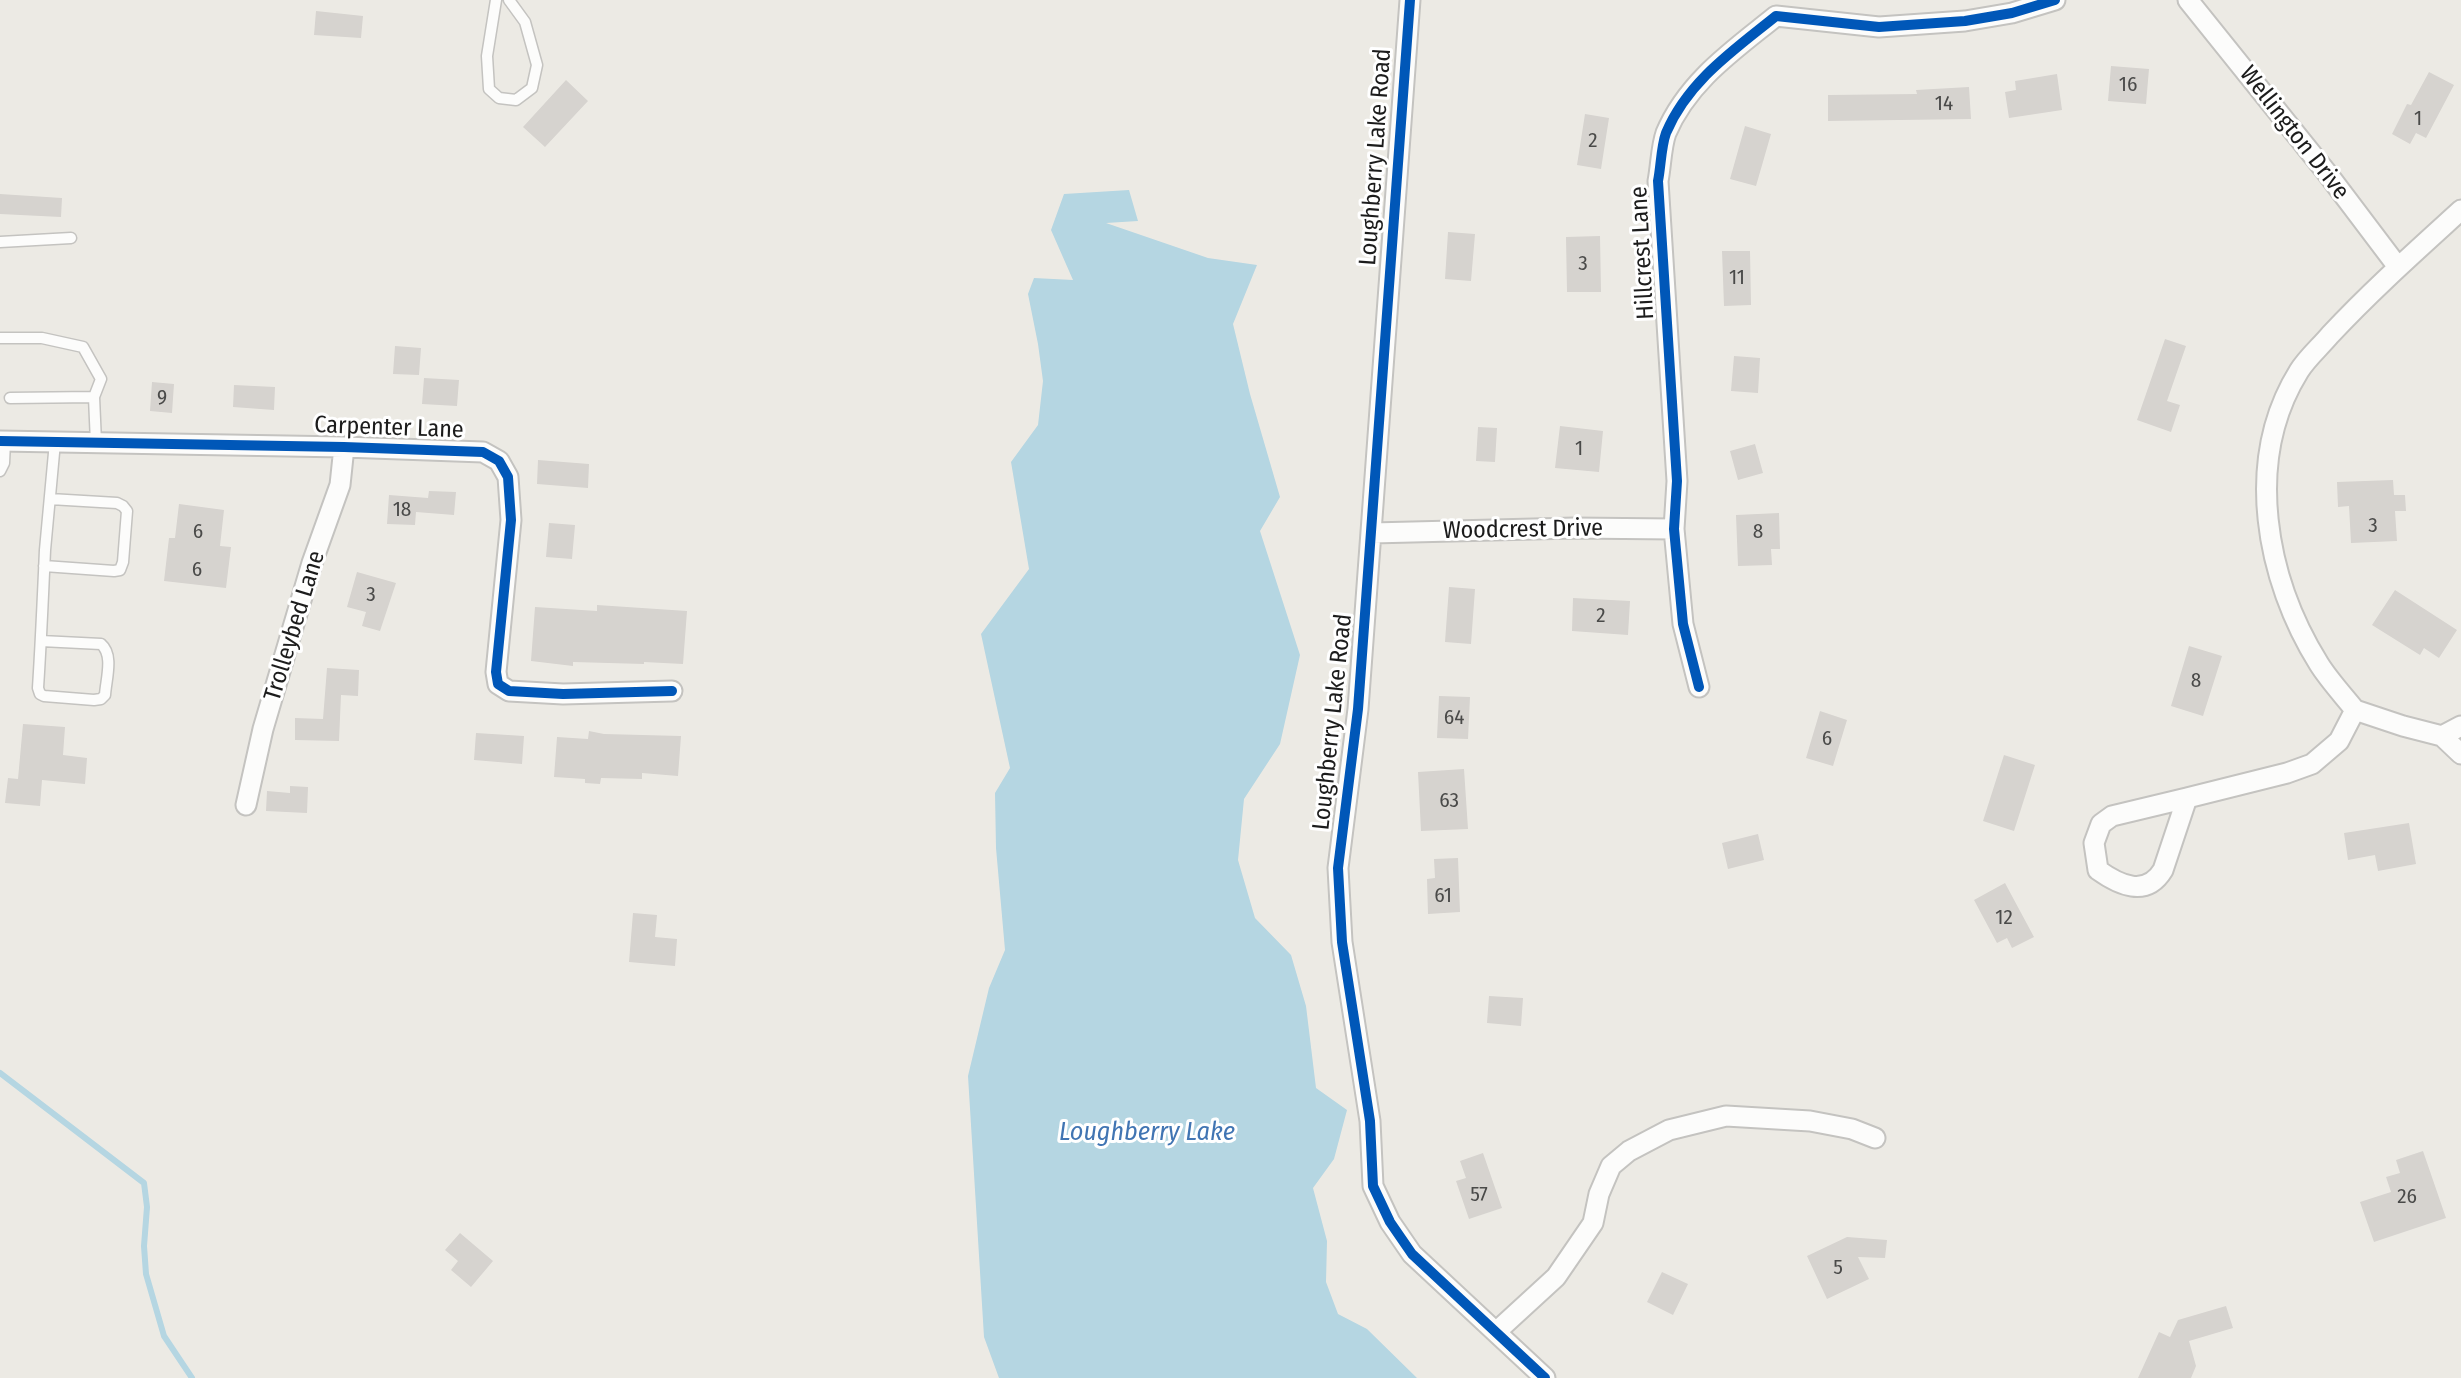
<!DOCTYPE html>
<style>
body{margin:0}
canvas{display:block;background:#eceae4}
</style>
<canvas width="2461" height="1378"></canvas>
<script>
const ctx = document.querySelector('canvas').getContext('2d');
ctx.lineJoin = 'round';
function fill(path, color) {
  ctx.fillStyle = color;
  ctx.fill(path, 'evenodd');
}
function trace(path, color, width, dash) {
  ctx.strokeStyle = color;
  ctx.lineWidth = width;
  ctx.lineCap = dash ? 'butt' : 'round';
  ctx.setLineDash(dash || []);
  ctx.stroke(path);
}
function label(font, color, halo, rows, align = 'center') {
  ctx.font = font + ' "Fira Sans Condensed",sans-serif';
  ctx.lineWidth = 6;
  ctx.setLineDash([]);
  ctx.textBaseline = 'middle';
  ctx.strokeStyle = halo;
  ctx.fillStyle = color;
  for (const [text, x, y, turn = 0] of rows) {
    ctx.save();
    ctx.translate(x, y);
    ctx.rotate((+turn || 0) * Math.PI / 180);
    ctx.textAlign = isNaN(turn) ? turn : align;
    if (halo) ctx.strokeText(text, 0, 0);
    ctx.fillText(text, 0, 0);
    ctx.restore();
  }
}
fill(new Path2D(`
 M1129,190L1138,221L1106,223L1208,258L1257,265L1233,324L1250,394L1280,497L1260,531L1300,655L1280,744L1244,799L1238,860L1255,918L1291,955L1306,1006L1316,1088L1347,1110L1334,1159L1313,1188L1327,1241L1326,1282L1338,1314L1367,1329L1417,1378H999L984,1337L968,1076L989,988L1005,950L996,848L995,793L1010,768L981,634L1029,569L1011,462L1038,425L1043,381L1038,344L1028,294L1034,278L1073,280L1051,230L1064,194Z`), '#b5d6e2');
trace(new Path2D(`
 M0,1073L144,1183L147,1207L144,1246L146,1274L164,1336L192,1378`), '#b5d6e2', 6);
fill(new Path2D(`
 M316,11L363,16L361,38L314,35Z
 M2111,66L2149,69L2146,104L2108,101Z
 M2429,72L2454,85L2426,138L2416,133L2410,144L2392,134L2407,104L2411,105Z
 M2057,74L2062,110L2009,118L2005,92L2016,90L2015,81Z
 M566,80L588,101L545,147L523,127Z
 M1969,87L1971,119L1828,121V95L1917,94L1916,90Z
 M1585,114L1609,118L1601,169L1577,165Z
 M1745,126L1771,134L1756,186L1730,179Z
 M0,194L62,198L61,217L0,214Z
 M1448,232L1475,234L1471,281L1445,279Z
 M1600,236L1601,292H1567L1566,237Z
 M1722,251H1750L1751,305L1724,306Z
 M2165,339L2186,346L2167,401L2180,405L2171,432L2137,420Z
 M395,346L421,348L419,375L393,374Z
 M1734,356L1760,358L1758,393L1731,391Z
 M424,378L459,380L457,406L422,404Z
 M152,382L174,384L172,413L150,411Z
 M234,385L275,387L274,410L233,407Z
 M1560,426L1603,431L1599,472L1555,468Z
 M1478,427L1497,428L1495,462L1476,461Z
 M1755,444L1763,473L1738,480L1730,451Z
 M538,460L589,464L588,488L537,484Z
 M2393,480L2394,495H2405L2406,511H2395L2397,541L2351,543L2349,506L2338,507L2337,482Z
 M429,491L456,492L454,515L416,512L415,525L387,524L389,495L428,498Z
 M179,504L224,510L220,546L231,547L226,588L164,581L169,538H175Z
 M1779,513L1780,549H1771L1772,565L1738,566L1736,515Z
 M549,523L575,525L572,559L546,557Z
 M357,572L396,583L380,631L362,626L366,612L347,607Z
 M1449,587L1475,589L1471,644L1445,642Z
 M2395,590L2457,630L2439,658L2424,648L2420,655L2372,625Z
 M1573,598L1630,601L1628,635L1572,631Z
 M597,605L687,611L683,664L644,662V664L573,662V666L531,661L535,607L597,611Z
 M2189,646L2222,656L2203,716L2171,706Z
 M327,668L359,670L358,696L341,695L339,741L295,740V718L323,719Z
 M1439,696L1470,697L1468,739L1437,738Z
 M1820,711L1847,720L1833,766L1806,758Z
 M23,724L65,727L63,755L87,758L85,784L42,780L40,806L5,803L8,778L18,779Z
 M589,731L604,734L681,736L678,776L642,773V779L601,778L600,784L585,783V779L554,777L557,737L588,739Z
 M476,733L524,736L522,764L474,760Z
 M2004,755L2035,765L2014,831L1983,821Z
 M1464,769L1468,829L1421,831L1418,772Z
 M290,786L308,787L307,813L266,811L267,791L290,793Z
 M2409,823L2416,864L2378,871L2375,855L2348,860L2344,833Z
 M1758,834L1764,860L1728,869L1722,843Z
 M1458,858L1460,912L1428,914L1427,879L1435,878L1434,859Z
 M2005,883L2034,937L2012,948L2007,938L1997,943L1974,900Z
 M633,913L657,915L655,937L677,939L675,966L629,962Z
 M1489,996L1523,998L1521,1026L1487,1023Z
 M2423,1151L2446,1218L2374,1242L2360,1202L2391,1192L2386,1177L2400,1173L2396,1160Z
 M1483,1153L1502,1208L1469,1219L1456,1181L1466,1178L1460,1161Z
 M460,1233L493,1261L471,1287L451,1270L458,1261L445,1250Z
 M1847,1237L1887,1240L1885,1258L1858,1257L1869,1279L1827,1299L1807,1256Z
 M1662,1272L1688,1284L1673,1315L1647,1302Z
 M2226,1306L2233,1328L2189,1341L2196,1366L2191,1378H2138L2159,1332L2170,1337L2178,1320Z`), '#d6d3cf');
const service = new Path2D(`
 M496,0L487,56L489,89L499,98L516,100L532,88L537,65L525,22L509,0
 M0,242L71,238
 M0,338H42L83,347L101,379L94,397
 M10,398L94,397L96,443
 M0,471L4,463L5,441
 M44,566L114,571L120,570L123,562L127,511L123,506L117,503L50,499
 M41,641L101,644C114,655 106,679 105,695L101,699L94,700L44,696L40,694L38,688C41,642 43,596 45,550L55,442`);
const minor = new Path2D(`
 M1410,0L1358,709L1338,868L1342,942L1370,1121L1373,1186L1390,1222L1412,1254L1545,1378
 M2188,0L2327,173L2398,267
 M0,441L344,447L483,452L499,461L508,477L511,520L496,672L498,684L509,691L563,694L672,691
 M1372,533L1574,528L1674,529
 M1699,687L1683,624L1674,529L1677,481L1658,181C1661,166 1661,147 1666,133C1688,81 1734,50 1776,16L1879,27L1965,21L2012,13L2055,0
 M2355,710C2343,695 2329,680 2319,664C2266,579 2243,461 2299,371C2307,358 2320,347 2330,335C2371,291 2416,251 2461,210
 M2355,710L2403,726L2442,736
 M2461,726L2442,736L2461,754
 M2187,798L2163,870C2146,898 2119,885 2098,870L2094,843L2101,824L2112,816Z
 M2187,798L2287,773L2312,764L2339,741L2355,710
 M246,805L263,729L312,563L340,485L344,447
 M1496,1332L1556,1277L1593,1223L1599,1194L1611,1166L1629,1151L1669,1130L1726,1116L1810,1121L1852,1129L1875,1138`);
trace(service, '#c4c3c0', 13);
trace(minor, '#c4c3c0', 23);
trace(service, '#fcfcfb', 10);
trace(minor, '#fcfcfb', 19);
trace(new Path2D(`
 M1410,0L1358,709L1338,868L1342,942L1370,1121L1373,1186L1390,1222L1412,1254L1545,1378
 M0,441L344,447L483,452L499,461L508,477L511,520L496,672L498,684L509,691L563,694L672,691
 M1699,687L1683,624L1674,529L1677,481L1658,181C1661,166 1661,147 1666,133C1688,81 1734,50 1776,16L1879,27L1965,21L2012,13L2055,0`), '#0057b8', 10);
label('21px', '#4a4a49', null, [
 ["16",2128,85],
 ["14",1944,104],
 ["1",2418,119],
 ["2",1593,141],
 ["3",1583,264],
 ["11",1737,278],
 ["9",162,398],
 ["1",1579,449],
 ["18",402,510],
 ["3",2373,526],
 ["6",198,532],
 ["8",1758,532],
 ["6",197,570],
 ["3",371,595],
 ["2",1601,616],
 ["8",2196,681],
 ["64",1454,718],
 ["6",1827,739],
 ["63",1449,801],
 ["61",1443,896],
 ["12",2004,918],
 ["57",1479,1195],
 ["26",2407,1197],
 ["5",1838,1268]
]);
label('24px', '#1c1c1c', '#fff', [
 ["Wellington Drive",2294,133,52],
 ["Loughberry Lake Road",1376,157,-86],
 ["Hillcrest Lane",1643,253,-93],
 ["Carpenter Lane",389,428,2],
 ["Woodcrest Drive",1523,530,-1],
 ["Trolleybed Lane",295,626,-73],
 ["Loughberry Lake Road",1333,722,-84]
]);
label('italic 26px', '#4175b3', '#fff', [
 ["Loughberry Lake",1147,1133]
]);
</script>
